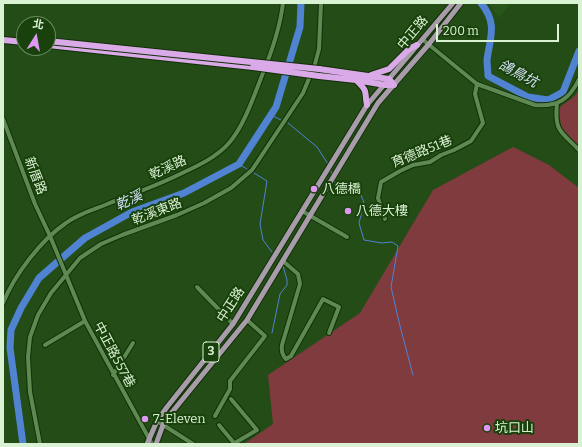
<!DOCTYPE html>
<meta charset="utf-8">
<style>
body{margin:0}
#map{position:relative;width:582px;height:447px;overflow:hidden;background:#244c17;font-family:Bitter,"Noto Sans TC",serif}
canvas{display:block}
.frame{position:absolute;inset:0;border:4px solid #daf2d4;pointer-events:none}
.north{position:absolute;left:16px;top:16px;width:40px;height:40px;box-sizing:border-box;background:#19410b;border:1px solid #66885b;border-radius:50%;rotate:11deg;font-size:11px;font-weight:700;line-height:16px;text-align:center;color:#daf2d4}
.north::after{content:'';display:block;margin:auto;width:14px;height:18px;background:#df98f1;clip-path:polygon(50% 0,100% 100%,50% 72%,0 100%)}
.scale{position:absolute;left:436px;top:24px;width:123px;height:18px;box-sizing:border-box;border:2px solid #daf2d4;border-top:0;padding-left:5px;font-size:12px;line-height:14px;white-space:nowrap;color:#daf2d4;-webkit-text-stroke:3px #19410b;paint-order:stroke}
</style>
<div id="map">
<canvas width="582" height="447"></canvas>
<div class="frame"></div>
<div class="north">北</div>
<div class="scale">200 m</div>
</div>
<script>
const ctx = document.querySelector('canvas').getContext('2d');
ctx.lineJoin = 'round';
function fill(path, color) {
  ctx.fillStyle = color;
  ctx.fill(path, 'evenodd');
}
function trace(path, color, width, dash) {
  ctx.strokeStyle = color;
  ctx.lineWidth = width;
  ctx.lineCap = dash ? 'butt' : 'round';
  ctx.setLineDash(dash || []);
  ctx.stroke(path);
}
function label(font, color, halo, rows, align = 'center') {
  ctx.font = font + ' Bitter,"Noto Sans TC",serif';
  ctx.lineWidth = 4;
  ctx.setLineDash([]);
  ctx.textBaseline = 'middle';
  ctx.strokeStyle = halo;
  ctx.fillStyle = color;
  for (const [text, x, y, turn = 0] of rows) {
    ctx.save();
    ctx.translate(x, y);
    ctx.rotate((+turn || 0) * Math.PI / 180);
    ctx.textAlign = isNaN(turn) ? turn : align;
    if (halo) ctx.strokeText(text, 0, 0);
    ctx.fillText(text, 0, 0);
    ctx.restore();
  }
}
fill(new Path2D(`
 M488,3H511L499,18Z`), '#285619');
fill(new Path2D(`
 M579,89V147L561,128L559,109C565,100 573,102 579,89Z
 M513,147L549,165L579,188V444H244L273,424L268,375L360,313L433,190Z`), '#7f3b3e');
trace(new Path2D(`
 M271,115L281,120
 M288,123L317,147L328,164
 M239,164L247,169
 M330,168L332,175
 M254,173L267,181L260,224L263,240L272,252
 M334,180L336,184L361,195L364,203L359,223L364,240L382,243L392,242L398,246L391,287L400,326L413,375
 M272,333L280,294L287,285V280L283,266`), '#5083d2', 1);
trace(new Path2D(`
 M481,3C498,24 490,37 487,60C487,65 488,71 488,76L528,97L548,100L563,92L579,51
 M23,444L10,348L11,330L21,308L39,278L85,238L132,212L184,193L239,164L276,107L300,27L301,3`), '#5083d2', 7);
const minor = new Path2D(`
 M422,39L477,84L535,105C558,107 570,99 579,79
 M557,103C554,132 561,131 579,150
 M3,119L35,204L50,236L85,321L152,444
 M302,211L347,237
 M385,219L378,198L381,182L400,171L413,165L430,162L441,155L454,150L471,141L483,123L475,94L477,84
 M283,261L298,274L300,284L282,345C281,351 282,355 286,359L291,356L323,299L339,307L329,333
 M197,287L233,324
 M3,303C15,274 41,240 66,223C78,214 92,210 105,205C129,195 154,187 178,175C195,167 216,158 229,143C243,127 253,99 261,78C271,54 280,29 283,3
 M45,345L85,321
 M113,375L133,343
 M231,399L257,430L233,444
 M215,416L230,389V381L265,336L247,320
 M157,421L193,444
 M219,425L234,443
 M40,444L30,392L28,357L30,337L38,315L51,293L80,258L101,244L122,235L177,215L204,203L231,188L252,170L303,93L315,64L319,49L321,3`);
const major = new Path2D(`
 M147,444L157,421L167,407L233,324L367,105L453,3
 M156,444L163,425L173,411L247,320L378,103L429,44L461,3`);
const highway = new Path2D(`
 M3,40L24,42
 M48,45L253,67
 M319,69L389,79L394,85
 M371,75L389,69L409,49L417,45
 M319,76L356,80L385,85H394
 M357,81C369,93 364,91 367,105`);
trace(minor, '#113007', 6);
trace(major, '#113007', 7);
trace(highway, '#113007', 8);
trace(minor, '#5e8952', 4);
trace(major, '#a89cab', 5);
trace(highway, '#daa9e7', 6);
const highwayBridge = new Path2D(`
 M48,41L319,69
 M253,67L319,76`);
trace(highwayBridge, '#113007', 8, []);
trace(highwayBridge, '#daa9e7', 6);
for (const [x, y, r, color] of [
 [314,189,4,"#df98f1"],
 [348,211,4,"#df98f1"],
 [145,419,4,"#df98f1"],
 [487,428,4,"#df98f1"]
]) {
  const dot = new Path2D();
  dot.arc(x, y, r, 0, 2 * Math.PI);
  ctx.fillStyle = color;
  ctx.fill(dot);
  trace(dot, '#19410b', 1.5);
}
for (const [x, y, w] of [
 [211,352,16]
]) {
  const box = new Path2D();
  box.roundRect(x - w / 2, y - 10, w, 20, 3);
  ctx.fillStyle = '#19410b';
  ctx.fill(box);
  trace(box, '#daf2d4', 1);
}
label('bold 12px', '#daf2d4', null, [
 ["3",211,352]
]);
label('13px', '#daf2d4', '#19410b', [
 ["中正路",413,33,-50],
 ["育德路51巷",422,152,-22],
 ["乾溪路",168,168,-25],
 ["新厝路",35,176,69],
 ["乾溪東路",157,212,-21],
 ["中正路",231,305,-57],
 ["中正路557巷",114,355,62]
]);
label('13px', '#daf2d4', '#19410b', [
 ["八德橋",322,189],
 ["八德大樓",356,211],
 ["7-Eleven",153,419],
 ["坑口山",495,428]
], 'left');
label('italic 14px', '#d3e1f6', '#19410b', [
 ["鴿鳥坑",518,74,28],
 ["乾溪",129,201,-25]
]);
</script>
